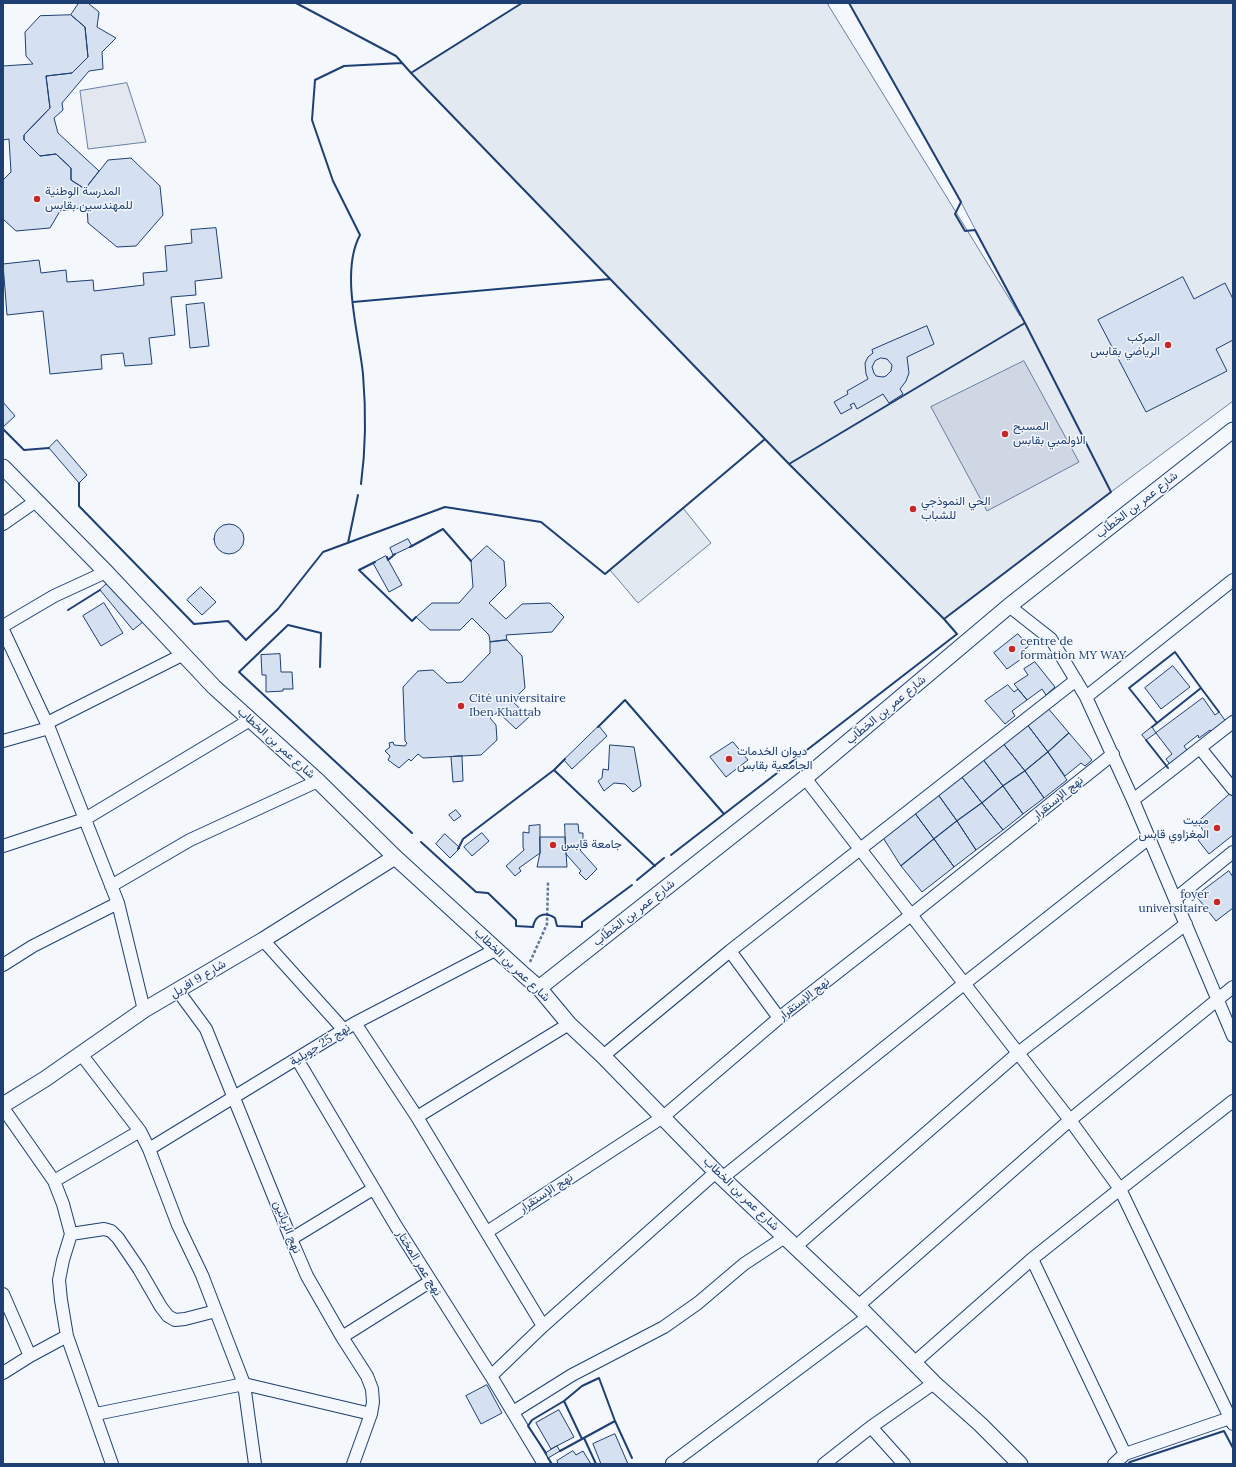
<!DOCTYPE html>
<meta charset="utf-8">
<style>
body{margin:0}
#map{position:relative;width:1236px;height:1467px;overflow:hidden;background:#f4f7fb;font-family:Lora,serif}
canvas{display:block}
.frame{position:absolute;inset:0;border:4px solid #1d3f73;pointer-events:none}
</style>
<div id="map">
<canvas width="1236" height="1467"></canvas>
<div class="frame"></div>
</div>
<script>
const ctx = document.querySelector('canvas').getContext('2d');
ctx.lineJoin = 'round';
function fill(path, color) {
  ctx.fillStyle = color;
  ctx.fill(path, 'evenodd');
}
function trace(path, color, width, dash) {
  ctx.strokeStyle = color;
  ctx.lineWidth = width;
  ctx.lineCap = dash ? 'butt' : 'round';
  ctx.setLineDash(dash || []);
  ctx.stroke(path);
}
function label(font, color, halo, rows, align = 'center') {
  ctx.font = font + ' Lora,Vazirmatn,serif';
  ctx.lineWidth = 3;
  ctx.setLineDash([]);
  ctx.textBaseline = 'middle';
  ctx.strokeStyle = halo;
  ctx.fillStyle = color;
  for (const [text, x, y, turn = 0] of rows) {
    ctx.save();
    ctx.translate(x, y);
    ctx.rotate((+turn || 0) * Math.PI / 180);
    ctx.textAlign = isNaN(turn) ? turn : align;
    if (halo) ctx.strokeText(text, 0, 0);
    ctx.fillText(text, 0, 0);
    ctx.restore();
  }
}
const green = new Path2D(`
 M522,3H827L1020,316L961,202L849,3H1233V401L1111,492L944,619L789,464L411,73Z
 M683,508L711,543L638,603L610,570Z`);
fill(green, '#e3e9f0');
trace(green, '#687fa3', 1);
const parking = new Path2D(`
 M127,83L146,142L88,149L80,91Z`);
fill(parking, '#e3e8f0');
trace(parking, '#687fa3', 1);
const water = new Path2D(`
 M1024,361L1079,462L987,511L931,407Z`);
fill(water, '#cfd7e4');
trace(water, '#687fa3', 1);
const building = new Path2D(`
 M79,3H88L99,12L97,27L116,38L102,52L103,69L89,71L62,103L63,110L54,118L58,133L99,171L85,189L71,180V168L56,154L40,156L24,140V135L50,108L46,76L72,73L88,57L85,27L71,15Z
 M71,15L85,27L88,57L72,73L46,76L50,108L24,135V140L40,156L56,154L71,168V180L85,189L108,160L131,158L160,186L163,215L136,246L117,247L88,223L87,207L60,211L50,228L16,231L3,219V180L11,172L9,139L3,140V66L33,64L26,56L25,32L40,16Z
 M216,228L222,278L195,281L196,295L171,297L175,335L149,338L152,364L125,366L123,353L101,355L102,369L50,374L43,311L7,315L3,264L39,260L41,273L66,270L67,282L93,280L94,291L144,285L143,273L167,271L165,246L192,243L191,230Z
 M1183,277L1194,299L1225,283L1233,299V340L1216,349L1227,371L1146,412L1098,320Z
 M204,303L209,346L190,348L186,305Z
 M927,326L934,344L907,357L909,373L906,381L900,389L903,394L889,403L883,394L857,409L854,403L850,405L852,408L841,414L834,402L848,394L847,391L868,379L866,374L865,363L868,357L873,353L872,350ZM881,358L887,359L892,365L891,371L886,376L883,377L876,376L874,373L872,367L875,361Z
 M3,402L15,416L3,427Z
 M57,440L87,475L79,483L49,448Z
 M214 539a15 15 0 1 1 30 0a15 15 0 1 1-30 0Z
 M408,539L412,546L393,555L390,548Z
 M487,546L504,561L506,586L489,603L506,619L522,604L550,603L564,617L552,632L506,635L507,640L490,642L489,635L472,618L460,630H430L416,617L432,603H459L473,587L471,561Z
 M386,556L402,585L389,592L373,563Z
 M111,580L144,621L133,630L100,590Z
 M201,587L216,602L202,615L187,600Z
 M104,603L123,633L101,646L83,616Z
 M1018,634L1029,646L1021,652L1024,657L1007,669L994,653Z
 M507,640L522,656L525,688L512,701L529,717L516,729L498,712L490,718L496,725L497,740L481,755L423,758L418,754L411,761L409,759L399,768L388,760L390,756L385,751L390,747L389,743L393,742L394,745L405,746L407,743L405,741L403,687L418,671L433,670L447,683L462,682L490,653V642Z
 M280,654L281,672H292L293,689H283V691L266,692V675H262L261,655Z
 M1035,662L1055,687L1046,695L1042,689L1027,700L1014,684L1028,675L1024,669Z
 M1173,666L1190,687L1161,709L1145,688Z
 M1008,685L1014,692L1018,689L1027,700L1012,711L1015,716L1005,724L985,701Z
 M1203,698L1215,715L1219,712L1227,723L1211,731L1210,730L1199,738L1198,735L1184,746L1189,753L1171,766L1166,759L1172,754L1156,733Z
 M1047,707L1069,733L1048,752L1026,723Z
 M1026,723L1048,752L1025,771L1002,742Z
 M599,726L607,736L572,769L564,760Z
 M1152,727L1156,733L1146,740L1142,735Z
 M1069,733L1092,760L1085,766L1081,763L1065,776L1048,752Z
 M733,742L748,760L726,777L710,757Z
 M1002,742L1025,771L1003,786L982,758Z
 M610,745L634,747L641,786L633,792L625,784L614,783L604,791L598,781L602,778L603,769L608,770Z
 M1048,752L1067,780L1044,798L1025,771Z
 M462,756L463,781L453,782L451,757Z
 M982,758L1003,786L982,803L961,776Z
 M1025,771L1044,798L1023,814L1003,786Z
 M961,776L982,803L957,821L937,793Z
 M1003,786L1023,814L1003,830L982,803Z
 M937,793L957,821L934,839L914,812Z
 M1230,794L1233,797V835L1209,854L1198,840L1205,834L1198,822Z
 M982,803L1003,830L976,850L957,821Z
 M456,810L461,816L454,821L449,815Z
 M914,812L934,839L901,866L882,836Z
 M957,821L976,850L954,867L934,839Z
 M565,824H578L579,833H583V847L580,850L597,869L586,880L579,873L581,871L566,854Z
 M540,825V853L519,868L521,871L515,876L506,866L524,850L523,847V832L529,833V826Z
 M482,833L489,841L472,856L464,847Z
 M445,834L460,848L450,858L436,844Z
 M540,837H565L567,867H537L540,853Z
 M934,839L954,867L922,892L901,866Z
 M1229,871L1233,877V908L1216,921L1196,896Z
 M487,1385L502,1413L481,1424L466,1396Z
 M559,1410L574,1437L551,1449L536,1423Z
 M615,1434L628,1464H601L593,1444Z
 M557,1446L560,1451L548,1458L546,1453Z
 M573,1451L576,1455L583,1451L591,1464H558L557,1461Z`);
fill(building, '#d5e0f0');
trace(building, '#1d3f73', 1);
const minor = new Path2D(`
 M3,524L36,501
 M1009,606L1051,639L1086,697L1133,800L1233,1036
 M3,626L54,596L106,572
 M3,630L49,728L118,903L144,1010
 M1086,697L1233,580
 M47,723L182,655
 M3,741L49,728
 M1200,748L1233,789
 M805,778L1018,1053L1070,1120L1120,1189L1233,1424
 M1133,800L1233,722
 M3,846L85,819L250,720
 M111,886L190,840L318,781
 M1175,899L1233,852
 M263,940L344,1030
 M730,951L779,1018
 M3,965L33,946L118,903
 M178,991L206,1029L291,1239L307,1276L342,1337L367,1376L372,1389L373,1402L371,1414L353,1464
 M355,1023L417,1117L543,1326
 M81,1054L140,1131L149,1149L178,1225L202,1275L244,1384L255,1464
 M603,1056L730,951L1076,680
 M297,1059L396,1226L491,1376L544,1464
 M3,1108L54,1181L63,1204L71,1234L63,1260L59,1280L61,1300L67,1336L112,1464
 M417,1117L569,1024
 M149,1149L355,1023L497,949
 M722,1178L965,983L1149,838
 M54,1181L140,1131
 M487,1232L663,1117L779,1018L911,915L1113,754
 M71,1234L104,1229L111,1231L118,1238L139,1269L161,1307L168,1316L175,1320L185,1319L216,1311
 M291,1239L373,1189
 M795,1247L1018,1053L1186,924
 M1032,1259L1125,1454
 M3,1294L30,1356
 M858,1306L1070,1120L1233,987
 M342,1337L431,1281
 M915,1362L1032,1259L1120,1189L1233,1101
 M3,1373L30,1356L67,1336
 M491,1376L543,1326L716,1172
 M513,1412L572,1375L664,1327L698,1303L744,1264L785,1237
 M96,1414L244,1384L371,1414
 M871,1427L904,1464
 M672,1463L869,1316
 M824,1464L871,1427L934,1383
 M1114,1464L1125,1454L1233,1417`);
const tertiary = new Path2D(`
 M3,467L106,572L214,687L318,781L395,857L524,975L539,988L569,1024L603,1056L716,1172L858,1306L934,1383L980,1424L1020,1464
 M539,988L805,778L1009,606L1233,430
 M3,1105L45,1079L144,1010L263,940L395,857`);
trace(minor, '#1d3f73', 14);
trace(tertiary, '#1d3f73', 17);
trace(new Path2D(`
 M530,962L547,924L548,882`), '#5e769c', 2.5, [3, 2]);
trace(minor, '#f4f7fb', 12);
trace(tertiary, '#f4f7fb', 15);
trace(new Path2D(`
 M296,3L396,56L411,73
 M522,3L411,73L789,464L1025,323L975,230L965,231L955,214L961,202L849,3
 M353,302L610,279
 M3,429L24,450L49,448
 M79,483V506L194,624L228,621L246,640L278,609L323,552L445,507L541,522L605,574L765,439
 M361,484C366,447 366,410 363,374C359,334 340,272 360,235L333,181L312,120L315,80L344,66L402,63
 M348,543L358,495
 M410,547L443,529L471,561
 M387,557L388,560L395,554
 M375,562L359,570L412,621L416,617
 M68,610L100,590
 M944,619L1111,492L1025,323
 M320,667L321,633L288,625L239,672L412,833
 M1157,723L1129,688L1175,652L1201,688
 M598,727L625,700L724,814
 M1152,727L1201,688L1219,712
 M1146,740L1168,768
 M565,759L554,770L655,866
 M421,842L476,892L488,893L516,920V926L533,927C535,915 545,911 555,918L557,926L582,927V922L632,885
 M458,849L463,839L554,770
 M671,855L957,634L944,619L789,464
 M637,880L664,858
 M564,1401L582,1386L599,1378L615,1421L582,1439
 M615,1421L632,1458
 M584,1438L596,1464
 M546,1453L528,1426L532,1420L564,1401L582,1439L560,1451
 M548,1458L552,1464
 M1128,1464L1130,1462L1224,1431L1233,1448`), '#1d3f73', 2);
for (const [x, y, r, color] of [
 [37,199,4,"#c62828"],
 [1168,345,4,"#c62828"],
 [1005,434,4,"#c62828"],
 [913,509,4,"#c62828"],
 [1012,649,4,"#c62828"],
 [461,706,4,"#c62828"],
 [729,759,4,"#c62828"],
 [1217,828,4,"#c62828"],
 [553,845,4,"#c62828"],
 [1217,902,4,"#c62828"]
]) {
  const dot = new Path2D();
  dot.arc(x, y, r, 0, 2 * Math.PI);
  ctx.fillStyle = color;
  ctx.fill(dot);
  trace(dot, '#f4f7fb', 1.5);
}
label('12px', '#1d3f73', '#f4f7fb', [
 ["المدرسة الوطنية",45,192],
 ["للمهندسين بقابس",45,206],
 ["المركب",1160,338,"right"],
 ["الرياضي بقابس",1160,352,"right"],
 ["المسبح",1013,427],
 ["الاولمبي بقابس",1013,441],
 ["الحي النموذجي",921,502],
 ["للشباب",921,516],
 ["centre de",1020,642],
 ["formation MY WAY",1020,656],
 ["Cité universitaire",469,699],
 ["Iben Khattab",469,713],
 ["ديوان الخدمات",737,752],
 ["الجامعية بقابس",737,766],
 ["مبيت",1209,821,"right"],
 ["المغزاوي قابس",1209,835,"right"],
 ["جامعة قابس",561,845],
 ["foyer",1209,895,"right"],
 ["universitaire",1209,909,"right"]
], 'left');
label('12px', '#1d3f73', '#f4f7fb', [
 ["شارع عمر بن الخطّاب",1137,505,-38],
 ["شارع عمر بن الخطّاب",886,710,-40],
 ["شارع عمر بن الخطاب",276,743,42],
 ["نهج الإستقرار",1058,798,-39],
 ["شارع عمر بن الخطّاب",634,913,-38],
 ["شارع عمر بن الخطاب",512,965,44],
 ["شارع 9 افريل",198,979,-31],
 ["نهج الإستقرار",804,999,-38],
 ["نهج 25 جويلية",320,1045,-32],
 ["نهج الإستقرار",546,1193,-33],
 ["شارع عمر بن الخطاب",741,1194,44],
 ["نهج الزياتين",287,1227,68],
 ["نهج عمر المختار",419,1263,58]
]);
</script>
